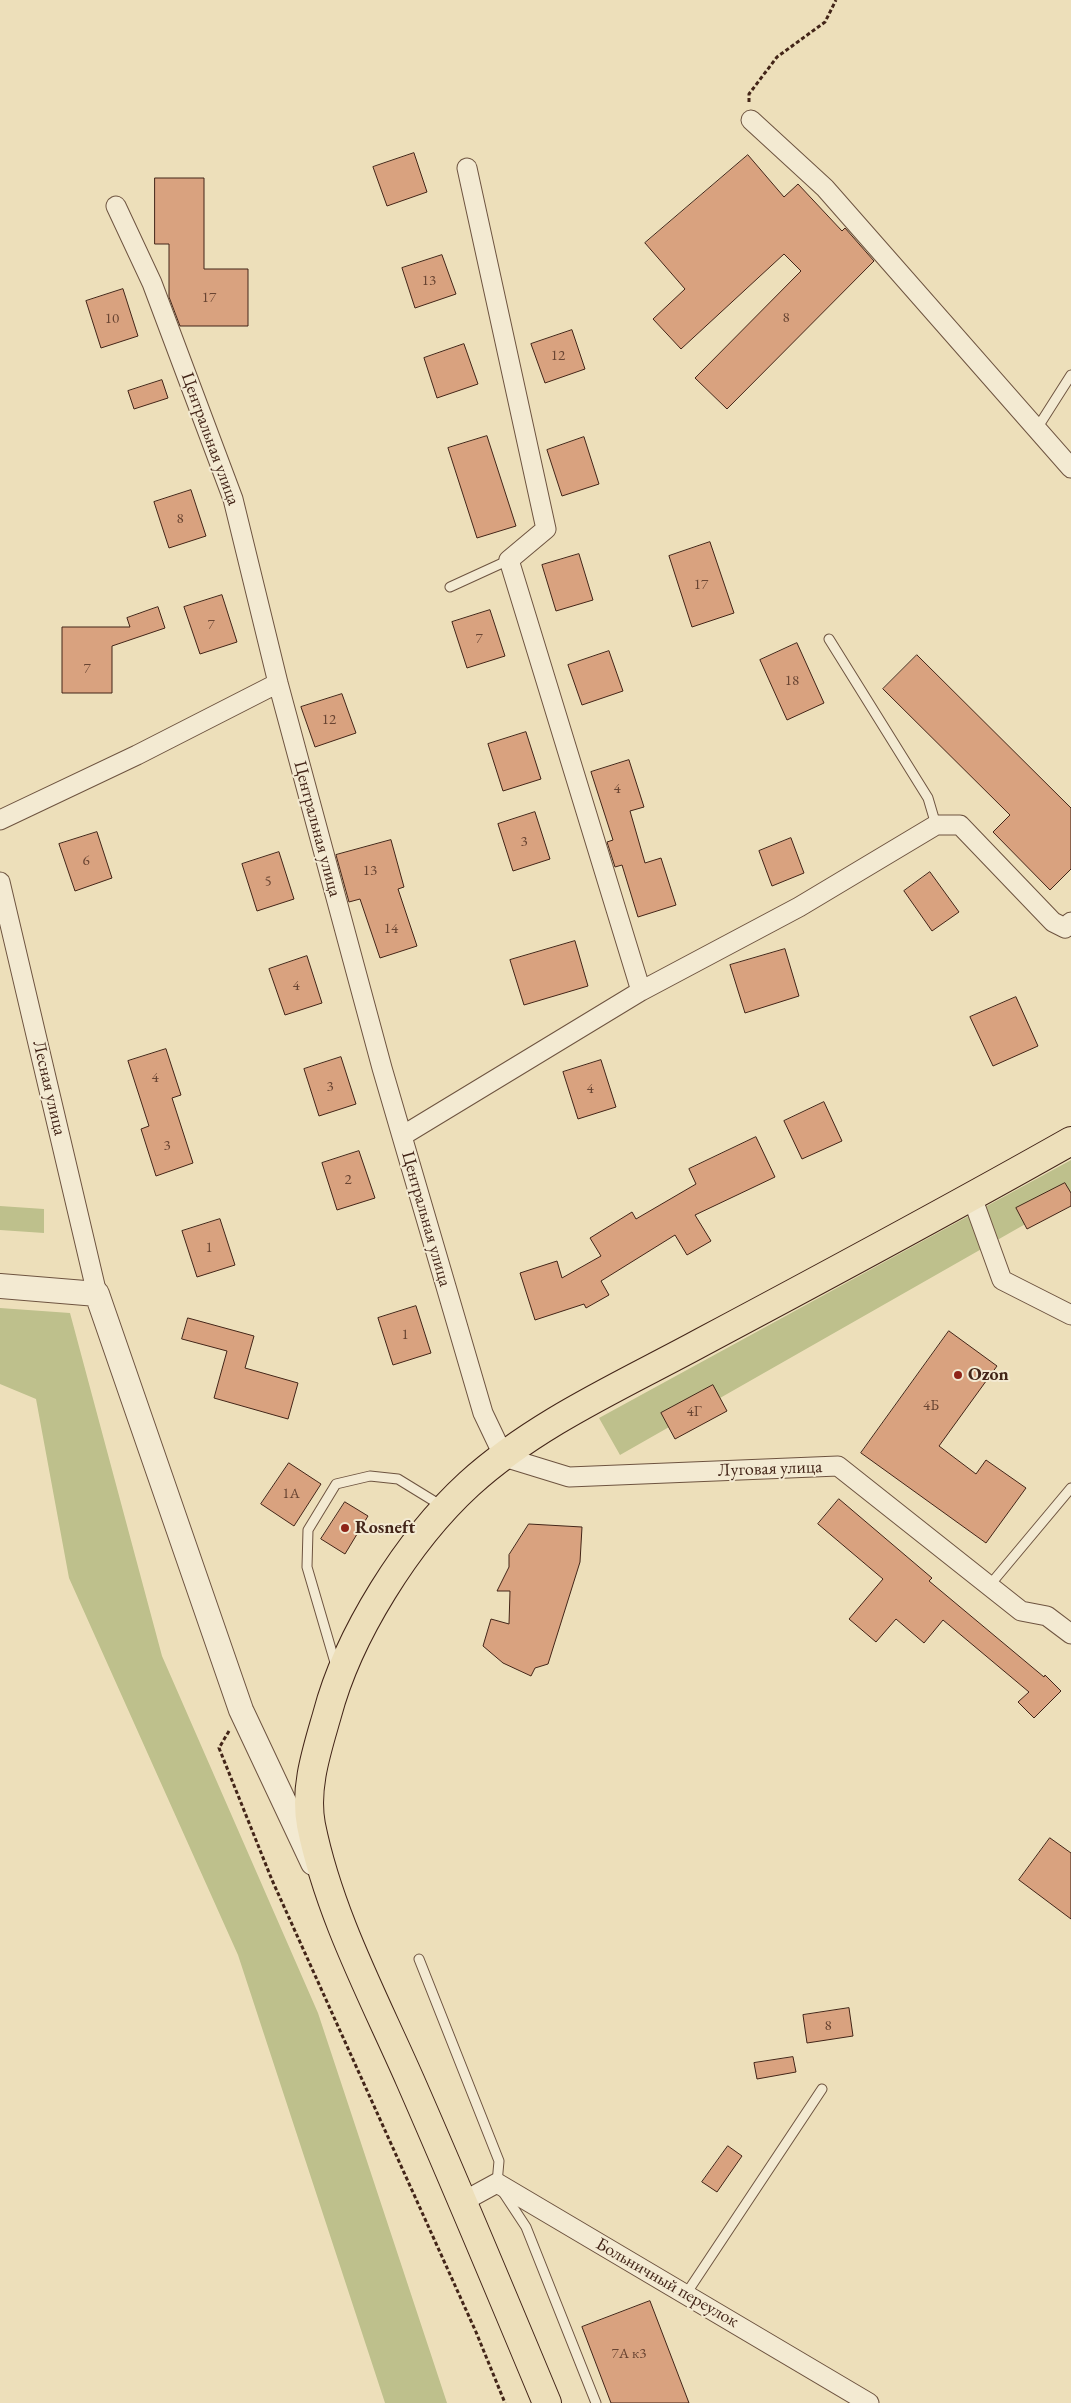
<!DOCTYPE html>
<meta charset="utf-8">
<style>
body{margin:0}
canvas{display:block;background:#eddfba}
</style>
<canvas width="1071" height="2403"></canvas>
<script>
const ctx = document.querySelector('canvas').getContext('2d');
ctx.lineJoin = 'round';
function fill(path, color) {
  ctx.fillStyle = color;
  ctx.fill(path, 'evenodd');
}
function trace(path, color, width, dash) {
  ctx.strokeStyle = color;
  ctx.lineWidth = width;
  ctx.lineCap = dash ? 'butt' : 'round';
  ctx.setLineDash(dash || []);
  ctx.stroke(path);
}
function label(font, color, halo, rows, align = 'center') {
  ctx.font = font + ' "EB Garamond",serif';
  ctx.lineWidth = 4;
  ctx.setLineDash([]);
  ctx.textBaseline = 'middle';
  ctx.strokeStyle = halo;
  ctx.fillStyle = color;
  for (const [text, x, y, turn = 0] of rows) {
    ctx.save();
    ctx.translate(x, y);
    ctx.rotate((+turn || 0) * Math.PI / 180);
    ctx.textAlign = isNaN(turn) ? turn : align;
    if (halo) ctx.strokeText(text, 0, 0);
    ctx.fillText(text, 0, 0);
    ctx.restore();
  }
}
fill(new Path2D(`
 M1071,1160V1198L620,1455L599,1418Z
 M0,1206L44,1209V1233L0,1230Z
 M0,1308L70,1313L162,1656L318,2013L447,2403H385L238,1955L69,1578L36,1399L0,1384Z`), '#bec08c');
const building = new Path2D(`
 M414,153L427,192L387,206L373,167Z
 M748,155L784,197L798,184L842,231L845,228L874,261L727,409L695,378L801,271L784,254L681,349L653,319L685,289L645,243Z
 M155,178H204V269H248V326H180L169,297V244H155Z
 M442,255L456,294L415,308L402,268Z
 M123,289L138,336L101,348L86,301Z
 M572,330L585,369L545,383L531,344Z
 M464,344L478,384L437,398L424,358Z
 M162,380L168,398L134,409L128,391Z
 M487,436L516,526L477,538L448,448Z
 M584,437L599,484L562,496L547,450Z
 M191,490L206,536L169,548L154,502Z
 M710,542L734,613L692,627L669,556Z
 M579,554L593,600L556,611L542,565Z
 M222,595L237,642L200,654L184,607Z
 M158,607L165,628L112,646V693H62V627H130L127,618Z
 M490,610L505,656L467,668L452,622Z
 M797,643L824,703L787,720L760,660Z
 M609,651L623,691L582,705L568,665Z
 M917,655L1071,808V869L1050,890L993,832L1010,815L883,689Z
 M342,694L356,733L315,747L301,707Z
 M526,732L541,779L503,791L488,744Z
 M629,760L644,807L630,811L645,863L661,858L676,905L638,917L622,865L615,867L607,842L613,840L591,772Z
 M535,812L550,859L513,871L498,824Z
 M97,832L112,878L75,891L59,844Z
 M791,838L804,873L772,886L759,851Z
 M391,840L404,887L398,889L417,946L380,958L360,899L349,902L336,855Z
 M279,852L294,899L257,911L242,864Z
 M930,872L959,912L932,931L904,891Z
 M575,941L588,986L524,1005L510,960Z
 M785,949L799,996L745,1013L730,965Z
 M307,956L322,1003L285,1015L269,969Z
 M1016,997L1038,1046L993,1066L970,1017Z
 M166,1049L181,1095L172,1098L193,1163L156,1176L141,1129L149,1126L128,1061Z
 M341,1057L356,1104L319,1116L304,1069Z
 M601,1060L616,1107L578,1119L563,1072Z
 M824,1102L842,1141L802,1159L784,1121Z
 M756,1137L775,1177L695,1215L711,1241L687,1255L675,1235L601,1281L609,1295L586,1308L584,1304L535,1320L520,1273L557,1261L562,1278L601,1256L590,1238L632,1212L636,1219L696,1184L689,1169Z
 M359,1151L375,1198L337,1210L322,1163Z
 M1065,1183L1071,1193V1206L1027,1229L1016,1208Z
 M220,1219L235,1265L197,1277L182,1231Z
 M416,1306L431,1353L393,1365L378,1318Z
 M188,1318L254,1336L245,1368L298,1383L288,1419L214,1398L227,1351L182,1339Z
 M949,1331L997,1366L939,1446L976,1474L986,1460L1026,1488L986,1543L861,1453Z
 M713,1385L727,1411L675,1439L661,1413Z
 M289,1463L321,1484L294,1526L261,1504Z
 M839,1499L932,1578L929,1581L1044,1677L1045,1675L1061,1691L1034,1718L1018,1702L1029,1692L943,1620L924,1643L896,1619L876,1642L849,1619L883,1579L818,1524Z
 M345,1502L368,1516L345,1554L321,1539Z
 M529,1524L582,1527L580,1562L548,1664L535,1668L531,1676L503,1663L483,1646L491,1619L509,1624L510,1591H497L509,1567V1555Z
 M1050,1838L1071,1853V1919L1019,1880Z
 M849,2008L853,2036L807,2043L803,2015Z
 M793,2057L796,2072L757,2079L754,2063Z
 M728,2146L742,2156L717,2192L702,2182Z
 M650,2301L689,2403H611L582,2327Z`);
fill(building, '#d9a27f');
trace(building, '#432518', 1);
const service = new Path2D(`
 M1036,430L1071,375
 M450,587L509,560
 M829,639L928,798L936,825
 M989,1586L1071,1488
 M336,1666L307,1567L308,1530L336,1484L370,1476L398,1479L442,1506
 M419,1959L499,2161L497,2183L526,2227L596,2403
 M686,2294L822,2089`);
const minor = new Path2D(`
 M751,120L825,188L1071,468
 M467,168L546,529L509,560L641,991
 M116,206L152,283L233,499L278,683L382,1068L483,1413L504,1457L569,1477L838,1466L1021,1611L1047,1616L1071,1634
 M0,820L137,755L278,683
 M0,882L97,1294
 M402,1136L641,991L799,907L936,825H960L1053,922L1065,928L1071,922
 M972,1197L1002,1280L1071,1315
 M464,2201L497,2183L869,2403`);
const tertiary = new Path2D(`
 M0,1286L97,1294L241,1710L313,1863`);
const primary = new Path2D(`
 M547,2403C502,2295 457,2187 410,2080C373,1996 329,1914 311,1825C304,1788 317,1750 327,1715C348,1635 408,1540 469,1484C536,1423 623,1385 702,1342C826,1276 949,1210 1071,1141`);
trace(service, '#6e5440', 11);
trace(minor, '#6e5440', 21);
trace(tertiary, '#6e5440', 26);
trace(primary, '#432518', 30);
trace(new Path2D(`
 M749,102V94L777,57L825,22L836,0
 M229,1731L219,1748L272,1880L476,2332L505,2403`), '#432518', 3, [4, 2.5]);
trace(service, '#f3ead2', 9);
trace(minor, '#f3ead2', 19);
trace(tertiary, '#f3ead2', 24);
trace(primary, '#eddfba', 28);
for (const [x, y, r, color] of [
 [958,1375,5,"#8f2418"],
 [345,1528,5,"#8f2418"]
]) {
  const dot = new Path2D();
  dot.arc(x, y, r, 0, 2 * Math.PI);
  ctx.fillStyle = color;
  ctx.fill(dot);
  trace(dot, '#f3ead2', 2);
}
label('15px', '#684432', null, [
 ["13",429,281],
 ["17",209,298],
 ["8",786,318],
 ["10",112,319],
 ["12",558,356],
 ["8",180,519],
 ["17",701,585],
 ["7",211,625],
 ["7",479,639],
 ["7",87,669],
 ["18",792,681],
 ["12",329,720],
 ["4",617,789],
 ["3",524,842],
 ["6",86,861],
 ["13",370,871],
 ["5",268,882],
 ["14",391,929],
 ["4",296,986],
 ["4",155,1078],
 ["3",330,1087],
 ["4",590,1089],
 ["3",167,1146],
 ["2",348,1180],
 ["1",209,1248],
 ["1",405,1335],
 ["4Б",931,1406],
 ["4Г",694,1412],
 ["1А",291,1494],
 ["8",828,2026],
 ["7А к3",629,2354]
]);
label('18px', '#432518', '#f3ead2', [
 ["Центральная улица",210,439,70],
 ["Центральная улица",317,829,75],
 ["Лесная улица",49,1088,77],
 ["Центральная улица",426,1219,74],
 ["Луговая улица",770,1469,-2],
 ["Больничный переулок",667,2283,30]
]);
label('bold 18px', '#432518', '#f3ead2', [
 ["Ozon",968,1375],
 ["Rosneft",355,1528]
], 'left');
</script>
